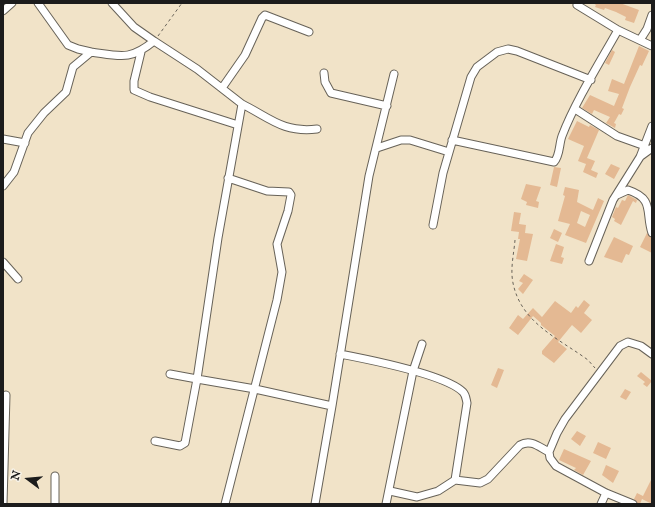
<!DOCTYPE html>
<style>
body{margin:0}
#map{position:relative;width:655px;height:507px;overflow:hidden;background:#f1e3c8;font-family:"IM FELL English",serif}
canvas{display:block}
.frame{position:absolute;inset:0;border:4px solid #1c1c1c;pointer-events:none}
.north{position:absolute;left:8px;top:459px;width:40px;height:40px;-webkit-text-stroke:3px #f7f3e8;paint-order:stroke;rotate:286deg;font-size:11px;font-weight:700;line-height:16px;text-align:center;color:#1c1c1c}
.north::after{content:'';display:block;margin:auto;width:14px;height:18px;background:#1c1c1c;clip-path:polygon(50% 0,100% 100%,50% 72%,0 100%)}
</style>
<div id="map">
<canvas width="655" height="507"></canvas>
<div class="frame"></div>
<div class="north">N</div>
</div>
<script>
const ctx = document.querySelector('canvas').getContext('2d');
ctx.lineJoin = 'round';
function fill(path, color) {
  ctx.fillStyle = color;
  ctx.fill(path, 'evenodd');
}
function trace(path, color, width, dash) {
  ctx.strokeStyle = color;
  ctx.lineWidth = width;
  ctx.lineCap = dash ? 'butt' : 'round';
  ctx.setLineDash(dash || []);
  ctx.stroke(path);
}
fill(new Path2D(`
 M593,3H620L639,10L634,23L625,20L626,17L616,12L605,8L604,10L595,7L596,5Z
 M639,46L649,51L642,66L640,65L630,87L622,108L624,109L621,115L619,114L614,123L616,124L615,128L606,123L610,117L594,110L592,114L582,108L590,95L614,106L619,94L608,91L612,79L624,84Z
 M612,50L615,52L609,65L605,63Z
 M577,121L589,127L590,125L599,130L587,158L595,161L591,170L598,173L596,178L583,172L586,164L578,161L584,146L568,139Z
 M611,164L620,168L614,179L605,174Z
 M554,167L561,168L557,187L550,185Z
 M526,184L541,187L536,201L539,202L538,208L526,205L527,202L521,199Z
 M565,187L579,190L577,202L593,210L598,198L604,201L586,243L565,235L570,224L558,221L565,196L563,195ZM581,211L590,215L585,227L577,223Z
 M628,195L637,200L636,203L633,201L621,225L614,221L615,219L612,217L616,207L618,208L622,200L625,201Z
 M514,212L521,213L519,224L526,225L525,233L533,234L527,261L516,259L520,239H518L519,232L511,231Z
 M554,229L562,233L558,242L550,238Z
 M647,233L652,238V253L640,247Z
 M614,237L633,246L629,255L626,254L622,263L604,257Z
 M556,244L564,247L561,257L564,258L562,264L550,261Z
 M524,274L533,280L523,294L518,289L523,283L519,281Z
 M584,300L590,305L584,313L592,320L581,333L572,325L558,342L567,349L554,363L542,354V351L555,336L541,325V323L533,316L518,335L509,328L518,315L523,319L533,308L542,317L555,301L571,313L576,306L578,308Z
 M498,368L504,370L497,388L491,385Z
 M641,372L652,381L647,387L643,384L645,382L637,376Z
 M625,389L631,392L626,400L620,397Z
 M577,431L586,436L580,446L571,439Z
 M598,442L611,448L606,459L593,453Z
 M564,449L591,461L583,475L574,470L576,468L559,460Z
 M606,465L619,471L613,483L602,475Z
 M652,478V504L642,499L640,504H638L634,499L637,493L643,496Z`), '#e4b993');
const minor = new Path2D(`
 M38,3L68,45L78,49L91,52
 M112,3L134,27L154,41
 M578,3L577,5L618,30L652,46
 M3,11L12,3
 M640,40L647,29L652,15
 M141,52L134,81V90L150,97L238,125
 M324,73L325,82L331,93L387,106
 M222,88L245,55L262,18L265,15L309,32
 M242,104C270,118 283,133 317,129
 M575,109L617,136L645,146
 M3,139L25,143
 M452,140L554,162C560,156 559,144 562,136C575,102 600,62 618,30
 M377,148L401,140H410L449,152
 M641,156L652,148
 M3,186L14,172L28,133L44,113L66,92L73,67L91,52C120,56 130,61 154,41L197,69L242,104L218,238L197,379L255,389L332,406L315,504
 M617,195L628,190C655,199 645,212 652,233
 M433,225L443,173L471,77L477,67L497,52L508,49L517,51L591,80
 M589,261L613,200L640,157L652,126
 M3,262L18,279
 M340,354C366,359 445,374 463,392C466,395 466,399 467,403L455,480
 M332,406L369,176L394,74
 M155,441L180,446L185,443L197,379L170,374
 M55,476V504
 M390,491L417,497L438,491L455,480L480,483L488,479L520,445C531,439 539,447 549,452
 M3,504L6,395
 M225,504L277,300L282,272L277,244L288,211L291,195L289,192L267,191L228,178
 M386,504L413,371L422,344
 M601,504L606,493
 M633,504L606,493L556,466L550,458L549,452L557,433L565,419L620,346L628,342L641,346L652,354`);
trace(minor, '#676258', 9);
trace(new Path2D(`
 M158,36L182,3
 M515,240C514,253 510,269 513,283C521,323 558,338 588,360L595,368`), '#676258', 1, [3, 3]);
trace(minor, '#fff', 7);
</script>
